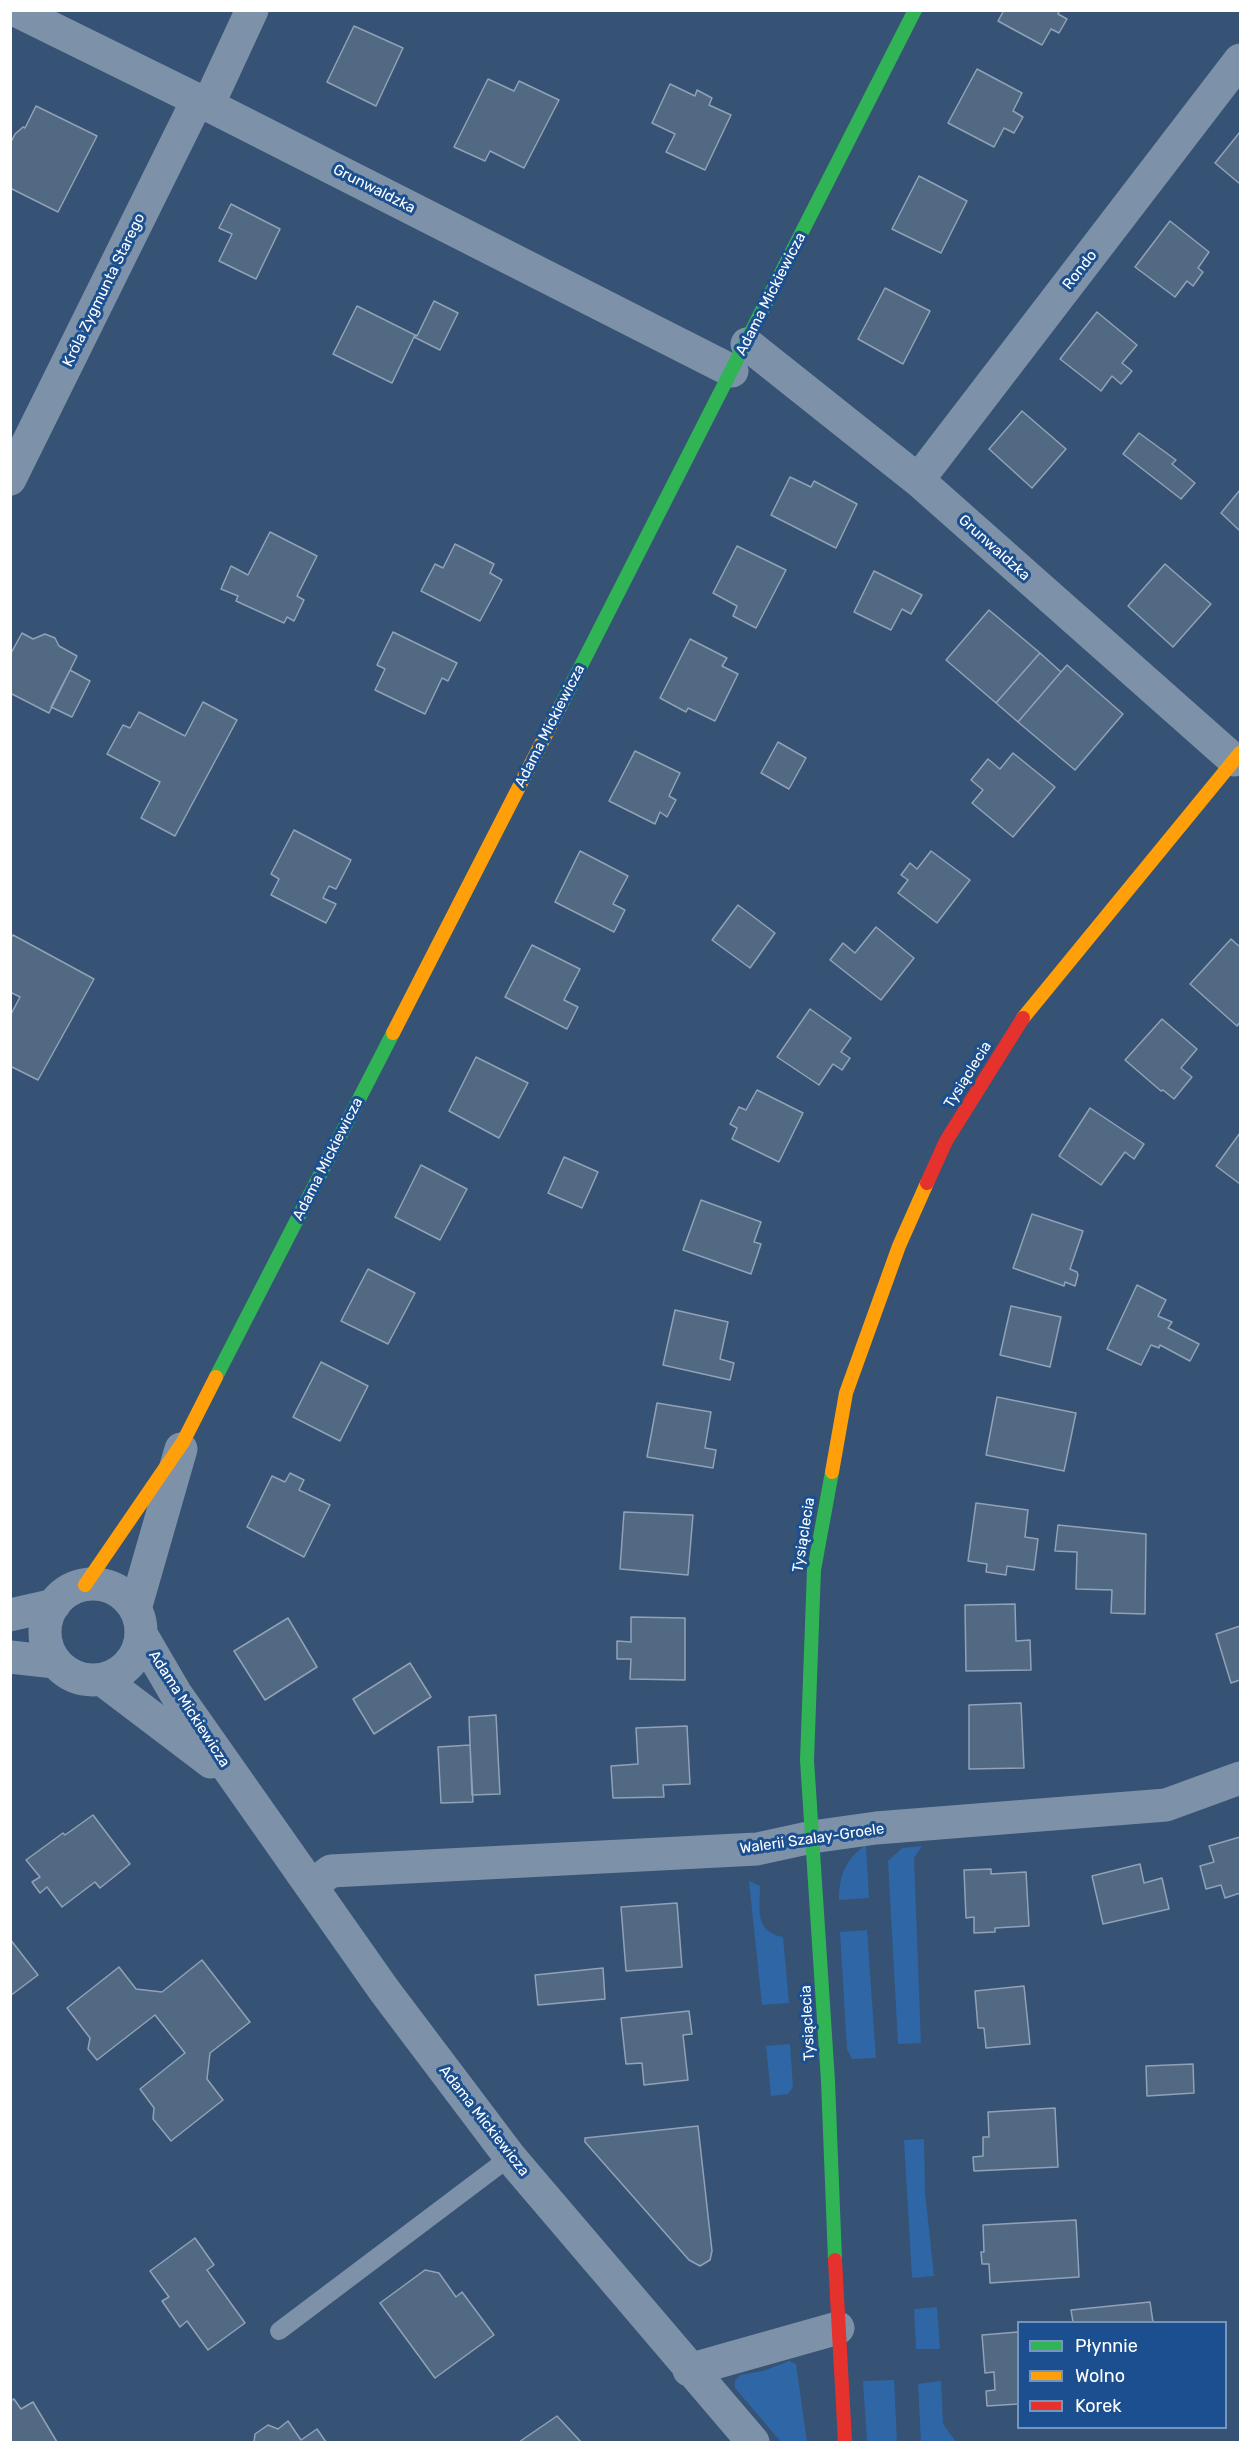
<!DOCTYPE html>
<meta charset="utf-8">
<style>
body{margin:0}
#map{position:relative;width:1251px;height:2453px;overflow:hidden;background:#365274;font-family:Rubik,sans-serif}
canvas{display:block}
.frame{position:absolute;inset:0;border:12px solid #fff;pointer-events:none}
.legend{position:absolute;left:1017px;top:2321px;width:210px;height:108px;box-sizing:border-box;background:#1b4f8f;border:2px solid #7695bc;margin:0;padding:8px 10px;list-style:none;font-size:18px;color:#fff}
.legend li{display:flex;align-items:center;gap:12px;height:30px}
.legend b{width:30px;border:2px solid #7695bc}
</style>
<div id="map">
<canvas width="1251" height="2453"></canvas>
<div class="frame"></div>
<ul class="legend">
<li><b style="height:8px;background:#30b455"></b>Płynnie</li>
<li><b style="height:8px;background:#ff9f0a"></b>Wolno</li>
<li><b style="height:8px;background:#e5322d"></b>Korek</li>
</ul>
</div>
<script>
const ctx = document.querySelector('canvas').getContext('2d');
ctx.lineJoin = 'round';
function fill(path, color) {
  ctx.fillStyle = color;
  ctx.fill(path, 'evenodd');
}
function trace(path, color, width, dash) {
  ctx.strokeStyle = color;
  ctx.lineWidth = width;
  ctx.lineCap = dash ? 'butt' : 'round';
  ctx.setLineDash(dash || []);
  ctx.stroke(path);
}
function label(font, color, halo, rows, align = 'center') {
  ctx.font = font + ' Rubik,sans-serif';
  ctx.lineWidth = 6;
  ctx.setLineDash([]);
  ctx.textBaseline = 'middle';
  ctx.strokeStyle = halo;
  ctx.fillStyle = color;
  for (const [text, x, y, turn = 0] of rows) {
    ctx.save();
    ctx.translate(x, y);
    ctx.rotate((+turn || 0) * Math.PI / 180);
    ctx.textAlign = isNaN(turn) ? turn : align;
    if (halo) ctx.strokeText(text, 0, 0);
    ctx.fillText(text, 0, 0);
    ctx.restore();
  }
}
fill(new Path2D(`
 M866,1845L869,1898L839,1900C839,1875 846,1858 866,1845Z
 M922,1846L914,1858L921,2043L898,2044L888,1861L902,1848Z
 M749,1881L760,1886C760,1910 754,1931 783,1937L789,2003L762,2005Z
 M867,1930L876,2058L852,2059L847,2049L840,1932Z
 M790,2044L793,2087L788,2094L771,2096L766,2046Z
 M924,2139L925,2192L934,2276L912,2278L904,2140Z
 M937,2307L940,2349H916L914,2309Z
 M789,2361L796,2364L807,2442H781L735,2388V2381L740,2375L763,2371Z
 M894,2380L897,2442H867L863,2381Z
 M941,2381L943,2424L956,2442H921L918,2384Z`), '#2f66a5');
const building = new Path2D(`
 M1004,10H1060L1058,14L1067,19L1059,33L1051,29L1042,45L998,21Z
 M354,26L403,48L376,106L327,82Z
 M977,69L1022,93L1013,111L1023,117L1014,133L1004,128L994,147L948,123Z
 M488,79L514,91L519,81L559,100L524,168L490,151L485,161L454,147Z
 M670,84L695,96L697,90L712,98L709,105L731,115L705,170L666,152L675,134L652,123Z
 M36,106L97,136L58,212L10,188V144L15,134L23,127L25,128Z
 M1240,132V184L1215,163Z
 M919,176L967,201L941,253L892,229Z
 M231,204L280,229L256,279L219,261L232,234L219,228Z
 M1170,221L1209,252L1198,268L1203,272L1193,286L1187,281L1175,297L1135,267Z
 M885,288L930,311L903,364L858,339Z
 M434,301L458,313L440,350L414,337L416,335L417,336Z
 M357,306L415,335L392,383L333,354Z
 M1097,312L1137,345L1122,363L1132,371L1121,384L1112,376L1101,391L1060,359Z
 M1022,411L1066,449L1032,488L989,449Z
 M1139,433L1176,460L1172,464L1195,483L1181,499L1123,454Z
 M790,477L811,487L814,481L857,504L836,548L771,515Z
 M1240,490V531L1221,513Z
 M270,532L317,556L297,596L304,600L294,621L287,617L284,623L236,601L238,596L221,589L231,566L248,575Z
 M455,544L494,564L490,573L502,580L480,621L421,591L435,564L443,568Z
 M737,546L786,570L756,628L733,616L737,606L713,593Z
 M1165,564L1211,604L1173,647L1128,606Z
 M874,571L922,595L911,614L902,609L891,630L854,612Z
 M989,610L1040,653L996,703L946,660Z
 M393,632L457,663L448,681L442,678L425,714L375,690L385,669L377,665Z
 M22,633L33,639L45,634L55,638L59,646L77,656L49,713L10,693V655Z
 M690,639L727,658L722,666L738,674L715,721L688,708L686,712L660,698Z
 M1040,653L1061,672L1018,722L996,703Z
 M1067,665L1123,714L1075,770L1018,722Z
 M70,670L90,681L72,717L51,707Z
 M203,702L237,720L175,836L141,818L160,782L107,754L123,725L130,728L139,712L185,736Z
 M778,742L806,758L789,789L761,773Z
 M635,751L680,773L669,796L676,800L667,817L660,812L655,824L609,801Z
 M1013,753L1055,787L1013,837L972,803L983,790L971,780L988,759L1000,769Z
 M294,830L351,860L336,889L329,886L323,898L336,904L326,923L271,895L279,879L271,874Z
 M580,851L628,876L613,904L625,910L614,932L555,902Z
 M931,851L970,880L937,923L898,893L908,880L901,875L910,863L917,869Z
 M738,905L775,933L750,968L712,940Z
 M876,927L914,958L881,1000L830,960L843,943L855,953Z
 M13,935L94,979L38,1080L10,1066V1016L20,997L10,992V939Z
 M1231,939L1240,947V1022L1237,1026L1190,984Z
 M532,945L580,969L564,1000L578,1007L567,1029L505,997Z
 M810,1009L851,1038L841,1052L850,1058L842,1070L833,1064L819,1085L777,1057Z
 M1162,1019L1197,1049L1181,1068L1192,1077L1174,1099L1163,1090L1161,1091L1125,1060Z
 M476,1057L528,1083L499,1138L449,1111Z
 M757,1090L803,1113L779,1162L732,1139L737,1128L730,1124L739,1107L746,1110Z
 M1090,1108L1144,1144L1134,1159L1125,1152L1101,1185L1059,1156Z
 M1240,1133V1184L1216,1166Z
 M564,1157L598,1172L582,1208L548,1193Z
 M421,1165L467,1189L440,1240L395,1217Z
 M701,1200L761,1222L754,1242L761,1244L751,1274L683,1250Z
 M1032,1214L1083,1231L1070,1269L1077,1272L1078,1275L1075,1286L1065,1282L1064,1286L1013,1268Z
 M368,1269L415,1293L388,1344L341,1321Z
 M1137,1285L1166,1300L1158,1316L1172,1322L1168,1328L1199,1344L1190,1361L1160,1345L1159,1348L1151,1345L1141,1365L1107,1349Z
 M1011,1306L1061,1317L1050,1367L1000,1355Z
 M675,1310L728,1322L720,1359L734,1363L730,1380L663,1365Z
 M321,1362L368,1386L340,1441L293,1417Z
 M997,1397L1076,1413L1064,1471L986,1455Z
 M657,1403L711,1412L705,1448L716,1450L713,1468L647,1457Z
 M290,1473L304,1480L299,1490L330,1505L304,1557L247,1527L272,1476L285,1482Z
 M976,1503L1028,1510L1025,1537L1038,1539L1034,1570L1007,1566L1006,1575L986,1572L987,1564L968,1561Z
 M624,1512L693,1515L688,1575L620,1569Z
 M1058,1525L1146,1534L1145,1614L1111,1613L1112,1590L1076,1589L1077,1552L1055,1551Z
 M1015,1604L1016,1641L1030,1640L1031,1670L966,1671L965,1605Z
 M631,1617L685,1618V1680L630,1679L631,1659H617V1641L631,1642Z
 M288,1618L317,1667L265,1700L234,1651Z
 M1240,1626V1680L1231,1683L1216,1634Z
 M410,1663L431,1697L374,1734L353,1699Z
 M1021,1703L1024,1768L969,1769V1705Z
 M496,1715L500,1794L472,1795L469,1717Z
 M687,1726L690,1784L663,1785L664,1797L613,1798L611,1766L638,1764L636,1728Z
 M470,1745L473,1802L441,1803L438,1747Z
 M93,1815L130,1864L100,1888L95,1882L62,1907L47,1887L40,1893L32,1882L40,1877L26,1860L63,1833L65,1835Z
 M1240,1837V1893L1225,1898L1221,1885L1206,1889L1200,1866L1214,1862L1209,1846Z
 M1140,1864L1144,1883L1162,1878L1169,1909L1103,1924L1092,1876Z
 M991,1869V1874L1026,1872L1029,1926L995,1928V1932L974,1933V1917L966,1918L964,1870Z
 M677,1903L682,1967L626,1971L621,1907Z
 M10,1939L38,1975L10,1996Z
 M202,1960L250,2022L210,2053L207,2079L223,2100L171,2141L153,2119L154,2108L140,2089L185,2053L155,2015L97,2060L88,2049L90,2038L67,2008L119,1967L136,1989L162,1992Z
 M603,1968L605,1999L538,2005L535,1975Z
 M1024,1986L1030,2044L986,2048L984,2028H978L975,1991Z
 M689,2011L692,2034L683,2035L688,2080L644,2085L642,2063L626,2064L621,2018Z
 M1193,2064L1194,2093L1147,2096L1146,2066Z
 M1055,2108L1058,2167L974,2171L973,2157L983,2156V2137H989L988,2112Z
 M698,2126L712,2251L710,2260L700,2266L689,2260L585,2142V2138Z
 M1076,2220L1079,2277L990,2283L989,2264H982L981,2252H984L983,2225Z
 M195,2238L214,2265L207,2270L245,2323L208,2350L187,2321L180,2327L162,2301L169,2297L150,2271Z
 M425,2270L439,2273L456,2297L462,2292L494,2335L435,2378L380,2303Z
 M1150,2302L1153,2322H1073L1071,2310Z
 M1018,2332V2404L987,2406L986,2391L995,2390L994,2372L985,2373L982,2335Z
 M14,2399L21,2409L33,2402L57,2442H10V2401Z
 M557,2416L581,2442H519Z
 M288,2421L301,2440L317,2429L326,2442H254L255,2434L268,2425L278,2429Z`);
fill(building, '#526984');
trace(building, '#92a2b6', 1.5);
trace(new Path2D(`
 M279,2331L510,2157`), '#7d92a8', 18);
trace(new Path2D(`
 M15,10L208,105L732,371
 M208,105L252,10
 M747,344L918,480L1234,760
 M10,479L197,101
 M918,480L1240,60
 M45 1632a48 48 0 1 1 96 0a48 48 0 1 1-96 0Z
 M135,1609L181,1449
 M10,1615L54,1605
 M141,1634L176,1694L384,1990L510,2157L753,2442
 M10,1657L55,1662
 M103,1680L211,1762
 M311,1886L331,1871L757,1849L812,1837L876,1828L1166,1805L1240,1778
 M689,2370L838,2328`), '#7d92a8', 33);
trace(new Path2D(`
 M561,705L915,10
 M216,1377L393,1033
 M832,1472L814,1570L807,1760L828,2081L835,2260`), '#30b455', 14);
trace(new Path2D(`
 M1023,1018L1240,753
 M393,1033L561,705
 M832,1472L846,1393L899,1246L927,1183
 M85,1585L183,1442L216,1377`), '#ff9f0a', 14);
trace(new Path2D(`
 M927,1183L946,1141L1023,1018
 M835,2260L845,2442`), '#e5322d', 14);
label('15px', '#fff', '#1b4f8f', [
 ["Grunwaldzka",374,189,27],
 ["Rondo",1080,270,-52],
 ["Króla Zygmunta Starego",104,290,-64],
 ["Adama Mickiewicza",771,294,-63],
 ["Grunwaldzka",994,548,42],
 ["Adama Mickiewicza",550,726,-63],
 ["Tysiąclecia",968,1075,-58],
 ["Adama Mickiewicza",328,1159,-63],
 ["Tysiąclecia",804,1535,-81],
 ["Adama Mickiewicza",189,1709,57],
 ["Walerii Szalay-Groele",812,1839,-8],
 ["Tysiąclecia",808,2023,-93],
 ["Adama Mickiewicza",484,2121,52]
]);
</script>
